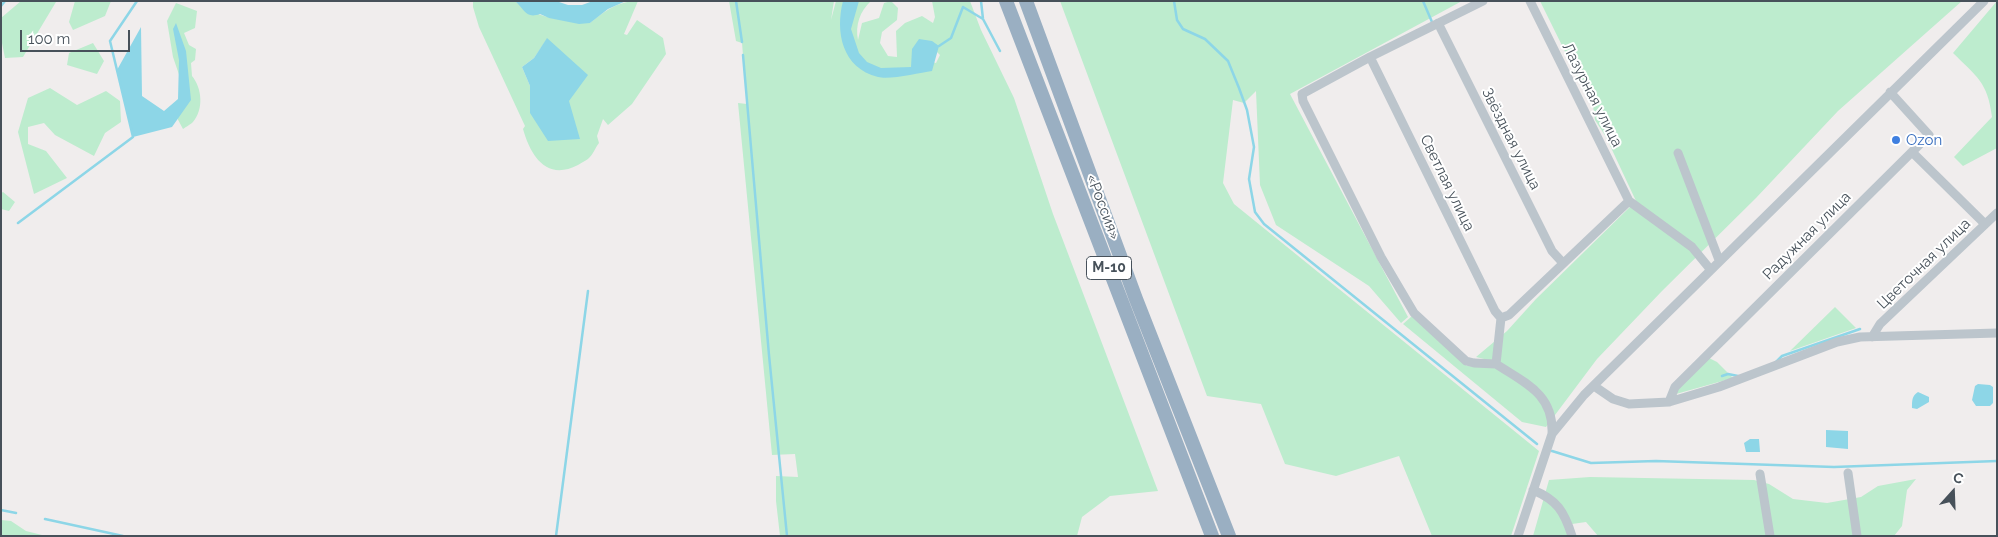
<!DOCTYPE html>
<meta charset="utf-8">
<style>
body{margin:0}
#map{position:relative;width:1998px;height:537px;overflow:hidden;background:#f0eded;font-family:Raleway,sans-serif}
canvas{display:block}
.frame{position:absolute;inset:0;border:2px solid #47515a;pointer-events:none}
.north{position:absolute;left:1928px;top:467px;width:50px;height:50px;-webkit-text-stroke:4px #fff;paint-order:stroke;rotate:20deg;font-size:14px;font-weight:700;line-height:20px;text-align:center;color:#47515a}
.north::after{content:'';display:block;margin:auto;width:18px;height:22px;background:#47515a;clip-path:polygon(50% 0,100% 100%,50% 72%,0 100%)}
.scale{position:absolute;left:20px;top:30px;width:110px;height:22px;box-sizing:border-box;border:2px solid #47515a;border-top:0;padding-left:6px;font-size:15px;line-height:18px;white-space:nowrap;color:#47515a;-webkit-text-stroke:4px #fff;paint-order:stroke}
</style>
<div id="map">
<canvas width="1998" height="537"></canvas>
<div class="frame"></div>
<div class="north">С</div>
<div class="scale">100 m</div>
</div>
<script>
const ctx = document.querySelector('canvas').getContext('2d');
ctx.lineJoin = 'round';
function fill(path, color) {
  ctx.fillStyle = color;
  ctx.fill(path, 'evenodd');
}
function trace(path, color, width, dash) {
  ctx.strokeStyle = color;
  ctx.lineWidth = width;
  ctx.lineCap = dash ? 'butt' : 'round';
  ctx.setLineDash(dash || []);
  ctx.stroke(path);
}
function label(font, color, halo, rows, align = 'center') {
  ctx.font = font + ' Raleway,sans-serif';
  ctx.lineWidth = 4;
  ctx.setLineDash([]);
  ctx.textBaseline = 'middle';
  ctx.strokeStyle = halo;
  ctx.fillStyle = color;
  for (const [text, x, y, turn = 0] of rows) {
    ctx.save();
    ctx.translate(x, y);
    ctx.rotate((+turn || 0) * Math.PI / 180);
    ctx.textAlign = isNaN(turn) ? turn : align;
    if (halo) ctx.strokeText(text, 0, 0);
    ctx.fillText(text, 0, 0);
    ctx.restore();
  }
}
fill(new Path2D(`
 M21,1L56,2L23,57L5,58L1,38V18Z
 M75,1H111L105,16L73,30L69,22Z
 M473,1H515C535,19 565,20 590,23C605,11 618,1 638,1L624,34L627,35L637,20L663,38L666,54L632,104L608,125L603,119L597,136L599,143C595,148 593,155 588,159C585,161 581,163 578,165C547,181 531,157 523,129L525,126L479,27L473,7ZM547,39L530,113V86L522,67L534,58Z
 M729,1H834L831,20L836,1H871C860,11 855,25 858,40L862,23L879,18L884,3L891,1L898,8L897,20L882,32L880,43L888,56L897,57L896,31L905,23L922,16L933,23L935,17L932,1H970L981,30L1014,98L1053,214L1158,491L1110,496L1082,517L1077,536H780L776,501V476L798,477L795,454L772,455L738,103L747,104L742,43L736,41ZM933,48L940,55L936,63L921,59Z
 M1060,1H1462L1290,94L1408,317L1401,323L1369,286L1276,225L1260,185L1256,91L1244,103L1233,100L1223,183L1234,204L1539,451L1511,536H1432L1399,456L1336,476L1285,464L1261,404L1207,396Z
 M1540,1H1962L1838,111L1756,198L1662,291L1597,359L1546,427L1522,422L1403,324L1412,316L1467,366L1490,367L1488,360L1476,357L1507,331L1536,299L1636,201L1606,137L1595,120L1592,99L1586,94Z
 M1997,1V148L1963,166L1954,157L1992,117C1988,82 1976,76 1953,53Z
 M176,3L197,11L195,28L184,33L189,45L196,49L195,60L191,63L192,76C202,88 204,109 193,122C191,124 186,127 183,129L176,116L186,95L173,57L167,21Z
 M93,43L104,61L97,74L67,65L69,53Z
 M50,88L77,105L106,91L120,101L121,122L105,133L94,156L55,135L44,123L28,127V144L46,151L67,178L34,194L18,132L28,98Z
 M3,192L15,202L9,211L1,209V193Z
 M1835,307L1856,328L1790,351Z
 M1709,358L1717,362L1733,378L1676,394L1678,387Z
 M1590,477L1754,480L1769,484L1793,499L1827,503L1861,497L1878,486L1916,479L1907,490L1902,526L1894,536H1598L1586,522L1572,524L1568,536H1533L1549,480Z
 M1,520L11,521L26,531L46,536H1Z`), '#bdecce');
fill(new Path2D(`
 M515,1H556L568,5H582L593,1H626L608,9L590,23L579,24L549,18L540,14C526,19 525,10 515,1Z
 M843,1H859L851,29L859,53L867,62L881,68L911,67L912,49L919,39L932,41L939,46L932,71C919,73 890,80 878,77C842,68 835,32 843,1Z
 M176,23L186,51L191,100L172,127L133,137L117,70L141,27L142,96L164,111L178,99L179,60L173,29Z
 M547,38L588,75L569,101L580,139L548,141L530,113V86L522,67L534,58Z
 M1978,384L1990,385L1993,387V403L1990,406H1976L1972,400L1975,386Z
 M1918,392L1929,397V402L1917,409L1912,408C1912,400 1912,396 1918,392Z
 M1826,430L1848,431V449L1826,447Z
 M1750,439H1759L1760,452H1746L1744,443Z`), '#8dd6e7');
trace(new Path2D(`
 M736,1L742,42
 M981,1L983,19L1000,51
 M1174,1L1177,20L1183,29L1205,39L1228,61L1239,88L1247,110L1254,147L1249,179L1255,212L1264,224L1537,444
 M1423,1L1432,22
 M1,6L5,1
 M939,46L951,38L963,7L983,19
 M743,55L769,355L787,536
 M18,223L133,137L110,41L137,1
 M1776,362L1782,356L1860,329
 M1722,376L1728,374L1738,376
 M1552,451L1591,463L1656,461L1834,467L1997,461
 M1,510L16,513
 M45,519L123,536
 M556,536L588,291`), '#8dd6e7', 2.5);
trace(new Path2D(`
 M1483,1L1370,57L1302,94L1303,101L1381,257L1414,313L1466,361L1474,363L1496,364
 M1530,1L1629,201L1692,247L1710,269
 M1438,23L1552,251L1563,263
 M1370,57L1495,311L1501,318
 M1912,152L1985,224
 M1678,153L1719,260
 M1501,318L1509,315L1629,201
 M1501,318L1496,364C1525,383 1554,394 1552,434
 M1872,337L1880,324L1997,213
 M1594,386L1613,399L1629,404L1669,402L1719,387L1837,342L1860,337L1997,333
 M1669,402L1675,387L1929,135L1890,92
 M1848,473L1857,536
 M1760,474L1770,536
 M1533,490C1557,500 1564,511 1572,536
 M1518,536L1552,434L1584,395L1984,1`), '#bcc5cc', 9);
trace(new Path2D(`
 M1006,1L1212,536
 M1026,1L1136,299L1229,536`), '#9aafc2', 14);
for (const [x, y, r, color] of [
 [1896,140,5,"#3f7fe0"]
]) {
  const dot = new Path2D();
  dot.arc(x, y, r, 0, 2 * Math.PI);
  ctx.fillStyle = color;
  ctx.fill(dot);
  trace(dot, '#fff', 2);
}
for (const [x, y, w] of [
 [1109,268,45]
]) {
  const box = new Path2D();
  box.roundRect(x - w / 2, y - 11.5, w, 23, 4);
  ctx.fillStyle = '#fff';
  ctx.fill(box);
  trace(box, '#47515a', 1);
}
label('bold 14px', '#47515a', null, [
 ["М-10",1109,268]
]);
label('15px', '#47515a', '#fff', [
 ["Лазурная улица",1592,95,63],
 ["Звёздная улица",1511,139,63],
 ["Светлая улица",1447,183,64],
 ["«Россия»",1103,207,69],
 ["Радужная улица",1807,236,-45],
 ["Цветочная улица",1924,264,-44]
]);
label('15px', '#366cbe', '#fff', [
 ["Ozon",1906,140]
], 'left');
</script>
